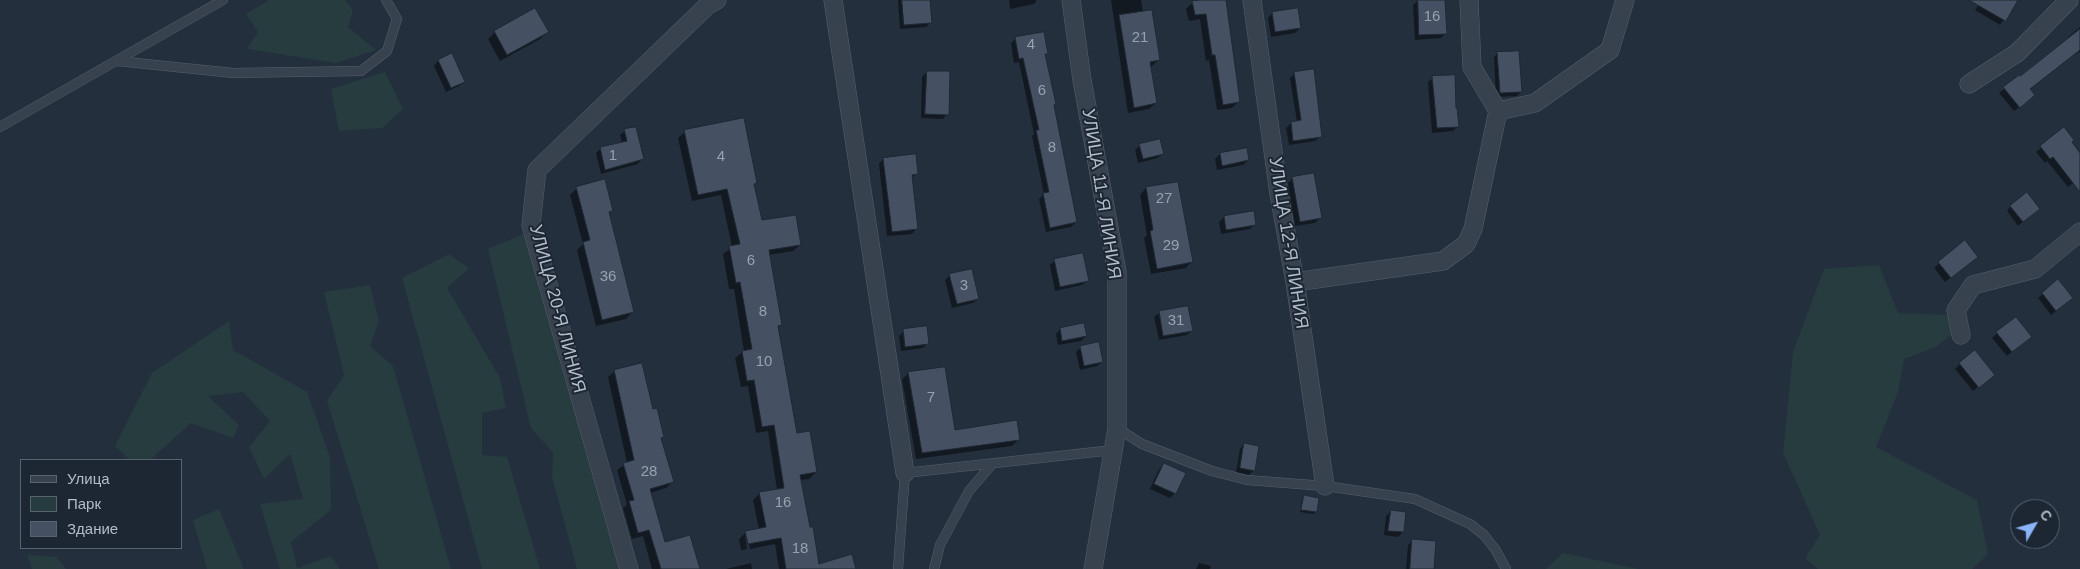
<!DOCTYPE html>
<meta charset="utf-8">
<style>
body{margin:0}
#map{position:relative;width:2080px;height:569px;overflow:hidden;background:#242f3e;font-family:Helvetica,sans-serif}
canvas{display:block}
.legend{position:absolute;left:20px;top:459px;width:162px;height:90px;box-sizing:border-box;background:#1d2633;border:1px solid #59626f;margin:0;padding:6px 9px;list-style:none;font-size:15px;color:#b4bcc9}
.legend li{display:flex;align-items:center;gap:10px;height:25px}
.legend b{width:25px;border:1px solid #59626f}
.north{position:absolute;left:2010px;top:499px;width:50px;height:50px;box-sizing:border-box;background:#1d2633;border:1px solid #59626f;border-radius:50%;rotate:52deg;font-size:14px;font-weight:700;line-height:20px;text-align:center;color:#b4bcc9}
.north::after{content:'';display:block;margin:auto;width:18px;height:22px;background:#8ab4f8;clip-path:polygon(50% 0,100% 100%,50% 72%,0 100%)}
</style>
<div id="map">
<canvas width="2080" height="569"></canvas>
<ul class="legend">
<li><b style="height:6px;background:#38414e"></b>Улица</li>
<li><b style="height:14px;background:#263c3f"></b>Парк</li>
<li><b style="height:14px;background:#455162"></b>Здание</li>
</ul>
<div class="north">С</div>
</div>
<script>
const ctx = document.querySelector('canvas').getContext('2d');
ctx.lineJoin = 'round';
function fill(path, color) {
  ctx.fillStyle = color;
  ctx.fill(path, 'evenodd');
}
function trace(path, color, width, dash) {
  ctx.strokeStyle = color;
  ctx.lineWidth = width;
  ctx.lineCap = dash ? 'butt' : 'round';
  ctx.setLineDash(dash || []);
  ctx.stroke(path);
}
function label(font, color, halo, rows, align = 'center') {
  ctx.font = font + ' Helvetica,sans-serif';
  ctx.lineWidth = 4;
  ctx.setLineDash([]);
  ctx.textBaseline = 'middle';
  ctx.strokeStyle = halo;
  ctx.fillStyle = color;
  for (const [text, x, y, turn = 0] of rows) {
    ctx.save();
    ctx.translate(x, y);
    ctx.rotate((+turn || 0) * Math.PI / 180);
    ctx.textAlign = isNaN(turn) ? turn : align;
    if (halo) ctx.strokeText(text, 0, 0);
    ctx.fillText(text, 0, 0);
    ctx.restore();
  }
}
fill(new Path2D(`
 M269,0H345L353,10L348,27L376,50L336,63L247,49L258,32L246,14Z
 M385,72L403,109L382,128L339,131L331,89Z
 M535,229L635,569H577L552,477L553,453L531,428L488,249Z
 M449,254L469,268L447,288L500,378L506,408L482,413V455L507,457L540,569H482L402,278Z
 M1879,265L1898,313L1950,315L1957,330L1936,347L1904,359L1898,392L1876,447L1977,500L1988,554L1972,569H1818L1805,558L1820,535L1783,453L1793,352L1824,269Z
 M370,285L379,321L370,346L393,366L451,569H379L327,401L344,375L324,292Z
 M229,321L233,350L307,392L330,457L331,510L291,542L297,568L331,556L340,569H280L260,504L303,499L290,454L264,479L249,447L270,421L243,392L208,396L239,425L233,438L191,423L150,460H130L115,446L152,373Z
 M219,509L244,569H207L193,520Z
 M1563,553L1638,569H1546Z
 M27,555L56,557L66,569H32Z`), '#263c3f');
fill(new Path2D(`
 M898,0H929L931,22L926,27L900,29Z
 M1009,0H1036V2L1034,4L1010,9Z
 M1111,0H1141L1143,12L1159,60L1152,66L1149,67L1156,103L1149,109L1128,113Z
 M1196,0H1225L1238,102L1232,108L1217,110L1209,60L1206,61L1200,19L1189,21L1186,9L1193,2H1196Z
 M1418,0H1444L1445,34L1441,38L1415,40L1413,5Z
 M1972,0H2015L2016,1L2000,25L1975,10L1979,4Z
 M1273,13L1300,28L1295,33L1271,37L1268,18Z
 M2080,27V53L2078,51L2029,90V100L2014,111L1999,93L2068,40L2067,38Z
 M495,32H547L540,39L500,61L488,39Z
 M1016,38L1046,53L1044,55L1076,222L1071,227L1046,232L1039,199L1044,194L1032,136L1034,134L1019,62L1014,63L1011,43Z
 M1498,53L1521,92L1517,96L1496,97L1494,57Z
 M438,61L464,81L459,86L446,92L434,66Z
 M927,72L947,114L943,119L921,118L922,77Z
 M1295,73L1320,137L1315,141L1289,145L1286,128L1291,123L1297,122L1290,78Z
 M1433,78L1458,126L1453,131L1432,133L1428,82Z
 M2064,129L2070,142L2080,155V178L2068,187L2047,161L2045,163L2036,152Z
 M625,131L642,159L638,164L601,174L596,153L601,148L622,143L620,135Z
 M685,132L756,182L753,185L761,222L800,245L793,251L768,255L781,324L777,329L796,435L816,472L809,479L800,480L816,569H779L775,544L750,549L747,535H745L747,549L741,550L739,539L746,532L759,530L753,500L760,493L777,490L768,431L756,433L748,386L741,387L735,358L744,351L734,289H729L723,254L732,247L721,195L692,201L678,138Z
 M1140,145L1162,153L1158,158L1138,163L1135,150Z
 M1220,154L1248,160L1243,165L1217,170L1215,159Z
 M883,159L916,174L911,179L916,229L912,234L887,236L879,164Z
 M1293,178L1320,218L1315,223L1295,226L1288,183Z
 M577,188L612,210L608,214L632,312L626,319L596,326L577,250L583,244L570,195Z
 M1146,188L1192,261L1186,268L1151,274L1144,238L1147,235L1140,195Z
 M2011,206L2033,213L2018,226L2007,211Z
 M1253,212L1255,224L1250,229L1221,234L1219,222L1224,217Z
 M1965,242L1972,261L1945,282L1934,268Z
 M1055,260L1087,281L1082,285L1055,291L1050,265Z
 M950,275L978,299L973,303L952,308L945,280Z
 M2058,281L2066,303L2051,315L2038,298Z
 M1159,313L1192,330L1187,335L1159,340L1154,317Z
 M1060,329L1086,336L1081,341L1058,345L1056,334Z
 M904,331L928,343L923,348L901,351L899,336Z
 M1997,333L2025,341L2007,356L1992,338Z
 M1081,347L1102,362L1097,366L1080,370L1076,352Z
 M1960,364L1988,379L1973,391L1955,369Z
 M615,371L652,410L663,436L660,439L673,481L666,488L650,493L664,544L699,569H652L643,536L632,539L623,508L627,505L617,470L627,463L608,377Z
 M909,373L954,432L1019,439L1012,446L916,459L902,379Z
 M1244,444L1254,470L1249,475L1236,473L1240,449Z
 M1164,465L1175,493L1170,498L1150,489L1159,469Z
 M1304,496L1318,499L1316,512L1313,514L1300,512L1302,499Z
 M1391,511L1403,532L1398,537L1384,535L1386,516Z
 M1413,540L1432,569H1406L1408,545Z
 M751,563L752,569H726Z
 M1199,563L1211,566L1210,569H1196Z`), '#0007');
const building = new Path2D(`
 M902,0H930L932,23L904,25Z
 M1200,0H1226L1240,102L1223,105L1215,55H1212L1206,14L1195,15L1192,1Z
 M1418,0H1445L1447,34L1419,35Z
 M1969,0H2018L2006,21Z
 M535,8L549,32L507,55L494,31Z
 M1298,8L1301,28L1275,32L1272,12Z
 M1152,10L1160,60L1150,62L1157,103L1134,108L1119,15Z
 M2080,29V50L2030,89L2035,95L2020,108L2003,87L2019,75L2020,76Z
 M1044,32L1048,54H1045L1056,104L1054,105L1077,222L1050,228L1043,193L1049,192L1036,130H1039L1023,58L1019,59L1015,37Z
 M1519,51L1522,92L1500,93L1497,52Z
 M452,53L465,82L451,88L438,60Z
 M1314,69L1322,137L1293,141L1291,122L1301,120L1294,72Z
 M927,71H950L949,115L925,114Z
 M1455,75L1456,108H1457L1459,127L1437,128L1432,76Z
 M744,118L757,183L754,184L762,220L796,215L801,245L769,250L782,325L778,326L797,433L810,431L817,472L800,475L810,527H813L819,564L852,554L856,569H786L781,538L748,544L745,531L766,527L759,492L784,488L774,425L762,427L754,380L747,381L742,351L752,349L740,282L736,283L729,246L740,244L727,189L698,195L684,130Z
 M636,127L644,159L605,170L600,147L627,141L624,129Z
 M2064,127L2074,140L2072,142L2080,153V192L2053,157L2050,159L2040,146Z
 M1160,139L1164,154L1143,159L1139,144Z
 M1247,148L1249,160L1222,166L1220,153Z
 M916,154L918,174L912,175L918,229L892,232L883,158Z
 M1314,173L1322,218L1300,222L1292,177Z
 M605,179L613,211L609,212L634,312L602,320L583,242L590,240L576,187Z
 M1178,182L1193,262L1157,269L1150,231L1153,230L1146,187Z
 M2027,192L2040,209L2023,222L2010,206Z
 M1254,211L1256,225L1226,230L1224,216Z
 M1965,240L1978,257L1951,278L1938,262Z
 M1083,253L1089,281L1060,287L1054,259Z
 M972,269L979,299L957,304L949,274Z
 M2058,279L2073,298L2056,311L2042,293Z
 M1188,306L1193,331L1163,336L1159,311Z
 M2016,317L2032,337L2012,352L1996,332Z
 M1084,323L1087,336L1062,341L1060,328Z
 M927,326L929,344L905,347L903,329Z
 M1099,342L1103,362L1084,366L1080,346Z
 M1975,350L1995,375L1979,388L1959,363Z
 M642,363L653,409L657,408L664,437L661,438L674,482L650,489L665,542L690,535L700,569H661L649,530L638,533L629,501L634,500L623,463L634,460L614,370Z
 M945,367L955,430L1017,420L1020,440L922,453L908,372Z
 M1244,443L1259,446L1255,471L1240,468Z
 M1164,463L1186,473L1176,494L1154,484Z
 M1304,495L1319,498L1317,512L1301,510Z
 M1391,510L1406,512L1404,532L1388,531Z
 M1412,539L1436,541L1434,569H1410Z`);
fill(building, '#455162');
trace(building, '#1f2835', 1);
const service = new Path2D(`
 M117,61L233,73L361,71L387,51L397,19L386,0
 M0,127L223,0
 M1117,428L1142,444L1212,471L1247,480L1325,486L1415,499L1470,524L1484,535L1495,549L1506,569
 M898,569L905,473L1113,450
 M934,569L940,545L969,491L993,463`);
const minor = new Path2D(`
 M833,0L905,473
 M1071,0L1082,80L1117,272V428L1093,569
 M1252,0L1279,194L1295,282L1325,486
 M1469,0L1472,67L1498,111L1535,103L1610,50L1625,0
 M1969,84L2017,53L2069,0
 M1295,282L1443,261L1466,244L1473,229L1498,111
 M1961,335L1956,310L1973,285L2035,269L2080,232
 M629,569L531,225L537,170L708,5L717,0`);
trace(service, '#565f6c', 10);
trace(minor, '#565f6c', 19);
trace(service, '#38414e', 9);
trace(minor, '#38414e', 18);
label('15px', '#98a1af', null, [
 ["16",1432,17],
 ["21",1140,38],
 ["4",1031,45],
 ["6",1042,91],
 ["8",1052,148],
 ["1",613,156],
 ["4",721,157],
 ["27",1164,199],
 ["29",1171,246],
 ["6",751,261],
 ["36",608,277],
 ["3",964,286],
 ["8",763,312],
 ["31",1176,321],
 ["10",764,362],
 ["7",931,398],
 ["28",649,472],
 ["16",783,503],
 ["18",800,549]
]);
label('18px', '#b4bcc9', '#1d2633', [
 ["УЛИЦА 11-Я ЛИНИЯ",1101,194,81],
 ["УЛИЦА 12-Я ЛИНИЯ",1288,243,81],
 ["УЛИЦА 20-Я ЛИНИЯ",557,309,75]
]);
</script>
